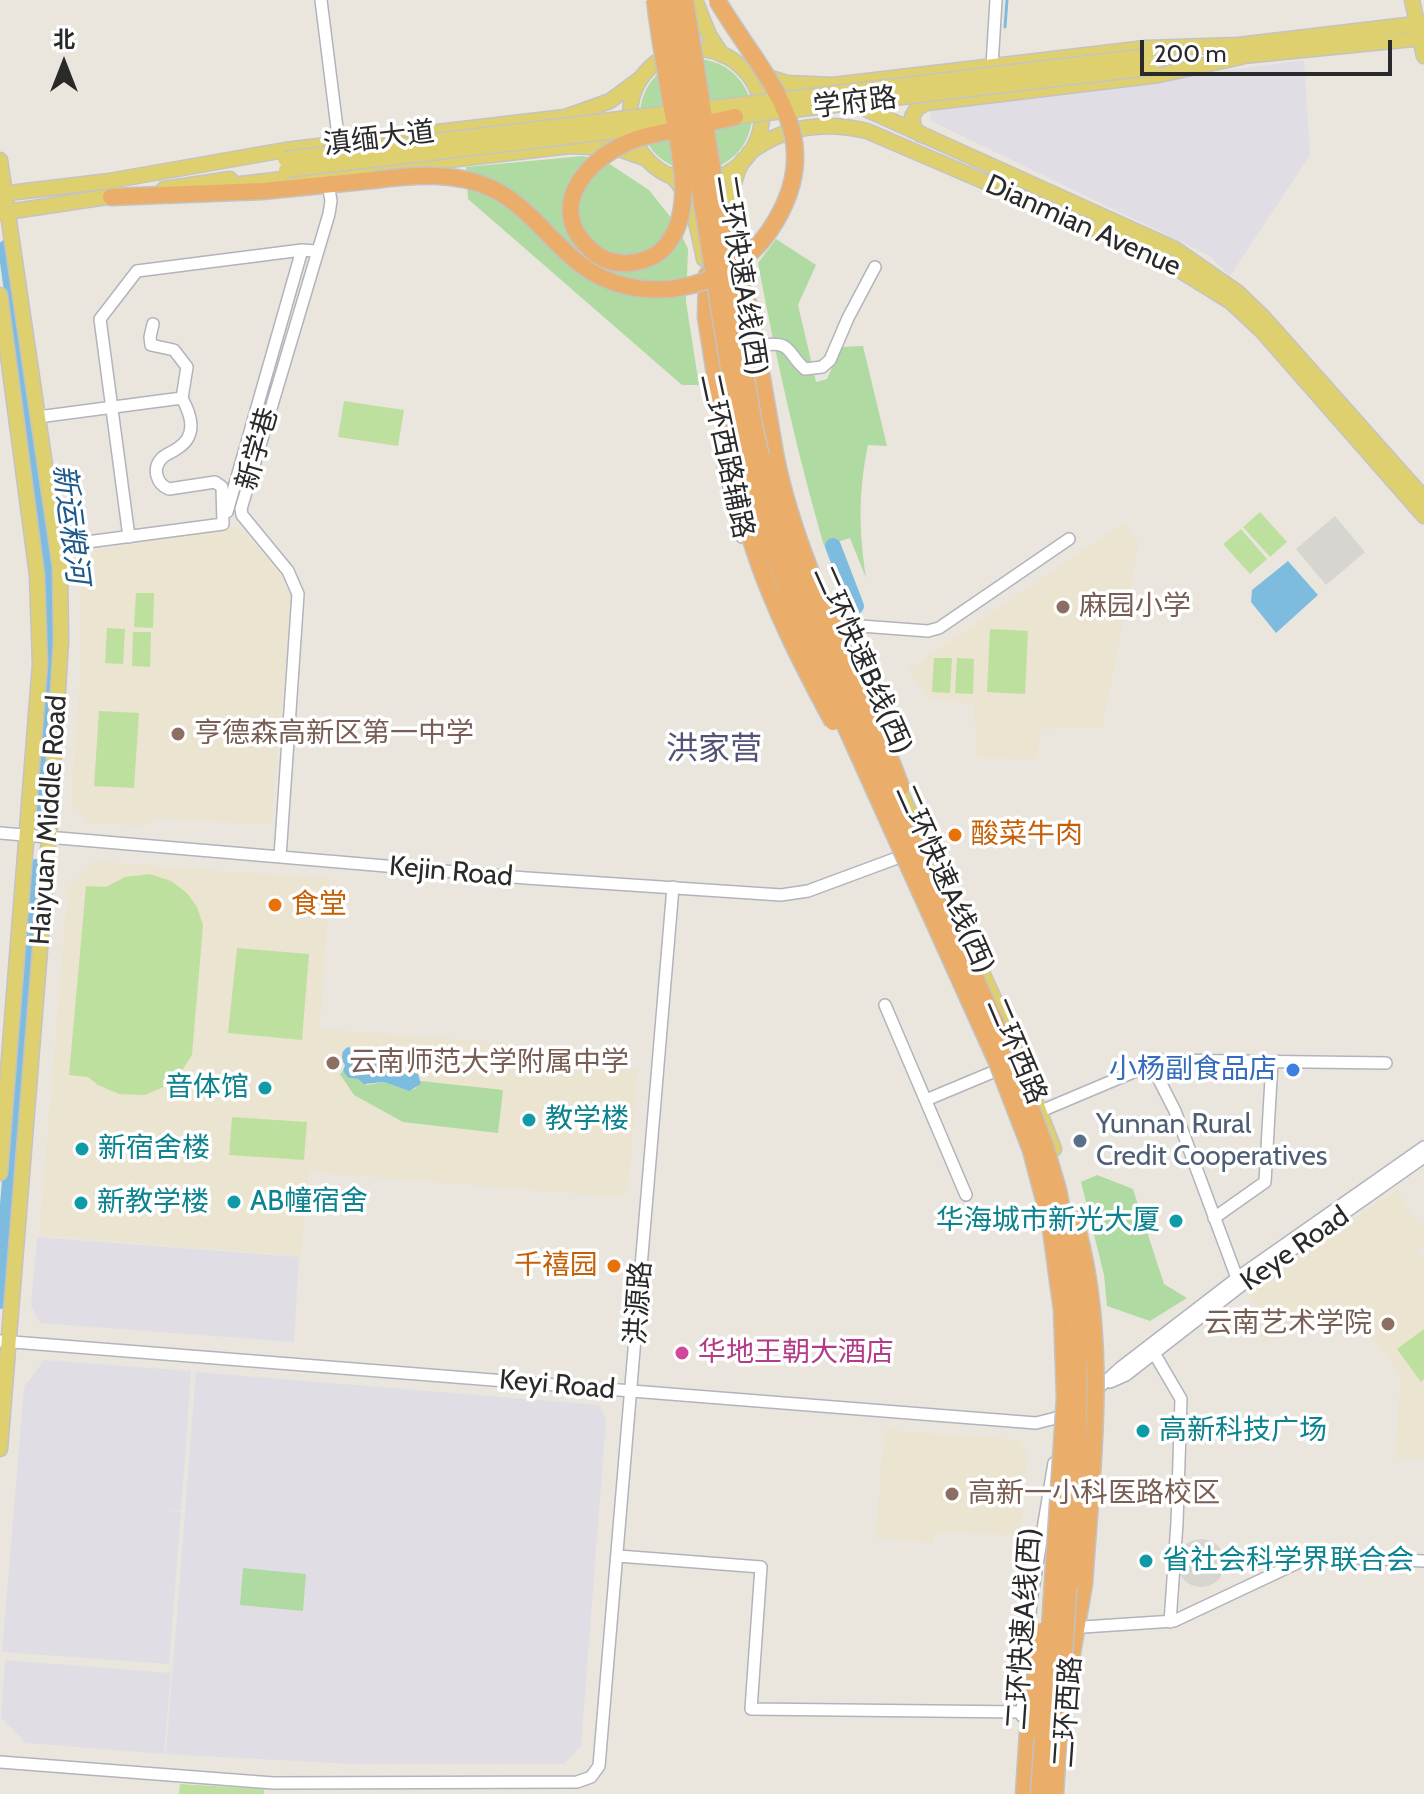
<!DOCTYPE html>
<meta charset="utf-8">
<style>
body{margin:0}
#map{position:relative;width:1424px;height:1794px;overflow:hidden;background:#eae6de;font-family:Cabin,"Noto Sans SC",sans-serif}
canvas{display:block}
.north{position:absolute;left:24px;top:24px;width:80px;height:80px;-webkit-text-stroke:6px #fff;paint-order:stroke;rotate:0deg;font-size:22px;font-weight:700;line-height:32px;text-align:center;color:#2a2a2a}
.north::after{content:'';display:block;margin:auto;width:28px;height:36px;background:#2a2a2a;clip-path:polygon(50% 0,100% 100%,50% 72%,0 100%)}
.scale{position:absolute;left:1140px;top:40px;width:252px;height:36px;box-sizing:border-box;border:4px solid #2a2a2a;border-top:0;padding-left:10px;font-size:24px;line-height:28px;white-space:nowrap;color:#2a2a2a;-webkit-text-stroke:6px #fff;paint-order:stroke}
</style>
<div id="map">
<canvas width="1424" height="1794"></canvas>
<div class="north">北</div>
<div class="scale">200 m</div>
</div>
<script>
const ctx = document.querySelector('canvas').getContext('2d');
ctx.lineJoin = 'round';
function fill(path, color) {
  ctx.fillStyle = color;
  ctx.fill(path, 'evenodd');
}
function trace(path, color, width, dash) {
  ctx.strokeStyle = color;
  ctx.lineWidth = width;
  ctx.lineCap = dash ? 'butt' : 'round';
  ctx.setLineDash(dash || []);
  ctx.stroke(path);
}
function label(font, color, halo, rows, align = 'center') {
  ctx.font = font + ' Cabin,"Noto Sans SC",sans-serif';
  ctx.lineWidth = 7;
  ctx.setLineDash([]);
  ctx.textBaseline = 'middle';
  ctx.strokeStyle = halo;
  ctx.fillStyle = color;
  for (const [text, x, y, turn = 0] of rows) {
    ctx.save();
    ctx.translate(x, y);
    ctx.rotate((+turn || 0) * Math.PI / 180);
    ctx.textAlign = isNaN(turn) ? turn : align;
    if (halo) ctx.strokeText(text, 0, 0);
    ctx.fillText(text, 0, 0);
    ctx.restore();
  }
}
fill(new Path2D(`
 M1304,60L1310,155L1230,276L1210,256L931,121L930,109Z
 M37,1237L299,1257L294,1342L40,1323L31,1306Z
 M44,1360L191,1371L181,1511L149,1509L181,1512L169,1664L2,1652L24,1387Z
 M196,1372L600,1405L606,1421L581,1746L564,1764H350L166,1754Z
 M5,1660L171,1673L164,1754L26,1743L1,1718Z`), '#e0dee4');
fill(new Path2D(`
 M1125,522L1139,544L1102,728L1039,729L1038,759L977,758L974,704L929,698L908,670Z
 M238,526L279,572L292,598L271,825L157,818L142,826L89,823L71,803L81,665L80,553Z
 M94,861L330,879L320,1029L606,1051V1058L621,1068L638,1070L628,1189L621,1197L308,1172L301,1256L39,1235L68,887Z
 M1398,1190L1407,1208L1424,1229V1243L1417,1249L1424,1257V1458H1396L1400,1375L1375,1340L1353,1324L1328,1316L1288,1324L1261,1343L1263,1318L1245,1289Z
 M884,1430L1018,1440L1028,1454L1020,1535L938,1533L934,1535L933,1543L876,1538Z`), '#eae4d0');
fill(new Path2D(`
 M640 115a56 56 0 1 1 112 0a56 56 0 1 1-112 0Z
 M583,156L605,161L649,190L676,224L688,249L686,302L699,385H682L468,199L466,167Z
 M776,239L816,265L798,305L816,382L827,379L841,347L863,346L887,446L868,445C858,493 859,531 866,578L850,538L824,546C797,452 776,359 758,263Z
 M343,1071L348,1078L358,1079L367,1085L384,1082L406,1090L415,1089L421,1081L503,1090L498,1133L403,1122L354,1095L340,1074Z
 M1097,1175L1133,1189L1164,1284L1187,1298L1150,1321L1107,1306L1104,1275L1081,1182Z
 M243,1568L306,1574L303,1611L240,1605Z`), '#afdaa2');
fill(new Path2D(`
 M344,401L404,410L398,446L338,437Z
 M1260,512L1287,542L1270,557L1243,527Z
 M1241,529L1267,559L1250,574L1223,544Z
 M136,593H154L153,628L134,627Z
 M107,628L125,629L123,664L105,663Z
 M990,629L1028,631L1025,694L987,692Z
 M133,632H151L150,667L132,666Z
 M934,658H952L950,693L932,692Z
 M957,658L974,659L973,694L955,693Z
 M99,711L139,713L134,788L94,786Z
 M150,874L171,881L187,893L197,907L203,925L192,1055L177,1078L168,1085L145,1095L119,1094L98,1085L88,1077L69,1075L86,886L106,887L125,877Z
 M237,948L309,954L302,1040L228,1033Z
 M232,1117L307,1122L304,1160L229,1155Z
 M1424,1329V1379L1421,1382L1397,1349Z
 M180,1784L264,1789V1794H179Z`), '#bee09f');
fill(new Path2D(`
 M1335,516L1365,552L1326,585L1296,549Z
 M1177 1563a24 24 0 1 1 48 0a24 24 0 1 1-48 0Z`), '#d7d5d0');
fill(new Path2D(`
 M1288,561L1318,595L1276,633L1251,602L1252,590Z
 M348,1047L360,1052L389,1054L392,1062L401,1065L402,1069L418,1074L421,1084L409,1091L384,1082L364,1084L358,1079L348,1078L343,1071L345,1065C341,1059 340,1051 348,1047Z`), '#7ebcdf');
trace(new Path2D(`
 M1005,27L1007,0`), '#7ebcdf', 3);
trace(new Path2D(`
 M6,248L41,498L52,605V671L41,809
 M833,546L856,606
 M0,1301L36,867`), '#7ebcdf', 16);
const minor = new Path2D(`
 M321,0L339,144
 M992,66L996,0
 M764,345C793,341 787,354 805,369L822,367L830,360L848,318L875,267
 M38,417L182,398
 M723,464L742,537
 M227,512L302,250
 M129,537L100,319L137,271L302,250L316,251
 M57,546L223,524L222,487L215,482L169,489C156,484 152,468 162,458C166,454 173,452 178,448C198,435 191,415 182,398L187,367L174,350L151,345L150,337L153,324
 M829,632L861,626L928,631L939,628L1069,539
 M0,833L526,878L781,895L808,891L897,858
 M280,857L298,594L288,571L242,515L241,509L329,214L331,201L327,178
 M885,1005L966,1195
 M1151,1064L1175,1111L1237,1278
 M926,1100L993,1072
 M1041,1111L1162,1060L1386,1063
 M1214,1218L1265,1182L1272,1062
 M0,1341L1036,1423L1056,1418L1067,1411
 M1154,1353L1181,1399L1177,1523L1170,1622
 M1110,1382L1126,1375L1242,1285L1424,1157
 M1091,1395L1120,1368L1237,1278L1424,1147
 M618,1556L761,1567L751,1709L1022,1712
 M1083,1627L1174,1621L1312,1556L1424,1561
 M1022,1716L1031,1601L1054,1463
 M0,1762L273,1783L577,1782L591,1777L599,1766L673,887`);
const major = new Path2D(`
 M695,0L709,35L722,55
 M1412,0L1424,56
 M1230,46L1424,23
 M630 115a66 66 0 1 1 132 0a66 66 0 1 1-132 0Z
 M1233,57L1424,38
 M744,70L787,83L833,85L1146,48L1239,45
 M794,84L828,94
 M848,101L1175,249L1237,292L1263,317L1424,498
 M921,135L914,128L912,117L917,108L927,103L1159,75L1241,57
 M749,153C784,126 825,121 867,131L1155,255L1231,302L1261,330L1424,516
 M0,160L60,567L61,641L49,837L0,1449
 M671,175C693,196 698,230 704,259
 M109,181L285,150L565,117L610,101L641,78
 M223,186L570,146L616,148L647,159
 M164,189L230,179
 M0,194L118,180
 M0,213L120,195
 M736,265C730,230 725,192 743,160
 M0,295L37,575L40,664L0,1173
 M894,778L1005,1023L1054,1149
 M1085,1445L1087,1370`);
const highway = new Path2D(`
 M111,197L262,191L374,180
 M736,269L750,309L776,459
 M707,275L706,317L718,393
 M1071,1659L1084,1584
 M1024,1794L1028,1732`);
trace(minor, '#b2b3bc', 14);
trace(major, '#c3c3c3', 17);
trace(highway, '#c3c3c3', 19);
trace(minor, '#fff', 11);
trace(major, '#dfd06f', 14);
trace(highway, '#eaae6a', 16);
const majorBridge = new Path2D(`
 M724,118L1149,68
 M285,159L1147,56
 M286,170L667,125`);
const highwayBridge = new Path2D(`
 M655,0C659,34 665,68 671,103C678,146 699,214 662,250C653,258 641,262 629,263C614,264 600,259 590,249C539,201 599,147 647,136L735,117
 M669,0L739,429L763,528L799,623L997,1062L1031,1150L1050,1222L1062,1310L1065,1398L1039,1794
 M685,0L754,426L777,524L813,617L1017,1071L1045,1146L1058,1190L1072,1263L1079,1325L1078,1441L1055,1794
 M374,180C414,175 456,171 493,189C528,206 550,241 580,264C638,309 726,292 768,233C835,137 763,79 717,0
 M718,393C727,446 737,498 754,549C774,610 803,666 833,722
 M776,459C800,574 861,677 901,787
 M1073,1214C1110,1334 1092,1461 1084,1584
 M1028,1732L1041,1631`);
trace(majorBridge, '#c3c3c3', 17, []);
trace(highwayBridge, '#c3c3c3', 19, []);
trace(majorBridge, '#dfd06f', 14);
trace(highwayBridge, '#eaae6a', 16);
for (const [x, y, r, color] of [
 [1063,607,8,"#8d6e63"],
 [178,734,8,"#8d6e63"],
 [955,835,8,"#e8710a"],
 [275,905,8,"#e8710a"],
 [333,1063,8,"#8d6e63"],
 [1293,1070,8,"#3f7fe0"],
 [265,1088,8,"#0f9aa8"],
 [529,1120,8,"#0f9aa8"],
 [1080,1141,8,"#5c6f8a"],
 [82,1149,8,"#0f9aa8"],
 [234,1202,8,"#0f9aa8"],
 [81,1203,8,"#0f9aa8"],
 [1176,1221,8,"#0f9aa8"],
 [614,1266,8,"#e8710a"],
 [1388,1324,8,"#8d6e63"],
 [682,1353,8,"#d1479c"],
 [1143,1431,8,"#0f9aa8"],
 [952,1494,8,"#8d6e63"],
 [1146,1561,8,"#0f9aa8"]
]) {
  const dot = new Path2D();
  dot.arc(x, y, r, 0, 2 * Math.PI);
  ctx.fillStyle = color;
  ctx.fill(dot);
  trace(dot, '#fff', 3);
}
label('28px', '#2a2a2a', '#fff', [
 ["学府路",855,103,-7],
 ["滇缅大道",379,139,-7],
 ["Dianmian Avenue",1083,226,24],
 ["二环快速A线(西)",741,275,81],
 ["新学巷",258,449,-74],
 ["二环西路辅路",726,456,78],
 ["二环快速B线(西)",862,660,66],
 ["Haiyuan Middle Road",49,820,-86],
 ["Kejin Road",451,872,5],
 ["二环快速A线(西)",944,879,66],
 ["二环西路",1016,1051,67],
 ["Keye Road",1295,1249,-35],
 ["洪源路",639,1303,-86],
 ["Keyi Road",557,1385,5],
 ["二环快速A线(西)",1024,1629,-86],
 ["二环西路",1068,1712,-86]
]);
label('28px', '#785e54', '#fff', [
 ["麻园小学",1079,607],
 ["亨德森高新区第一中学",194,734],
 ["云南师范大学附属中学",349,1063],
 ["云南艺术学院",1372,1324,"right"],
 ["高新一小科医路校区",968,1494]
], 'left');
label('28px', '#c56008', '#fff', [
 ["酸菜牛肉",971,835],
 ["食堂",291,905],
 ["千禧园",598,1266,"right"]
], 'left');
label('28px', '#366cbe', '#fff', [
 ["小杨副食品店",1277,1070]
], 'right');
label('28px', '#0d838f', '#fff', [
 ["音体馆",249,1088,"right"],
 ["教学楼",545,1120],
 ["新宿舍楼",98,1149],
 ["AB幢宿舍",250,1202],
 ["新教学楼",97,1203],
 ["华海城市新光大厦",1160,1221,"right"],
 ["高新科技广场",1159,1431],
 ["省社会科学界联合会",1162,1561]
], 'left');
label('28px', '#4e5e75', '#fff', [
 ["Yunnan Rural",1096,1125],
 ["Credit Cooperatives",1096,1157]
], 'left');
label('28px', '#b23c85', '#fff', [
 ["华地王朝大酒店",698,1353]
], 'left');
label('italic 30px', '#1e5a8b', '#fff', [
 ["新运粮河",70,524,83]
]);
label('32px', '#505375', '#fff', [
 ["洪家营",714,750]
]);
</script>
